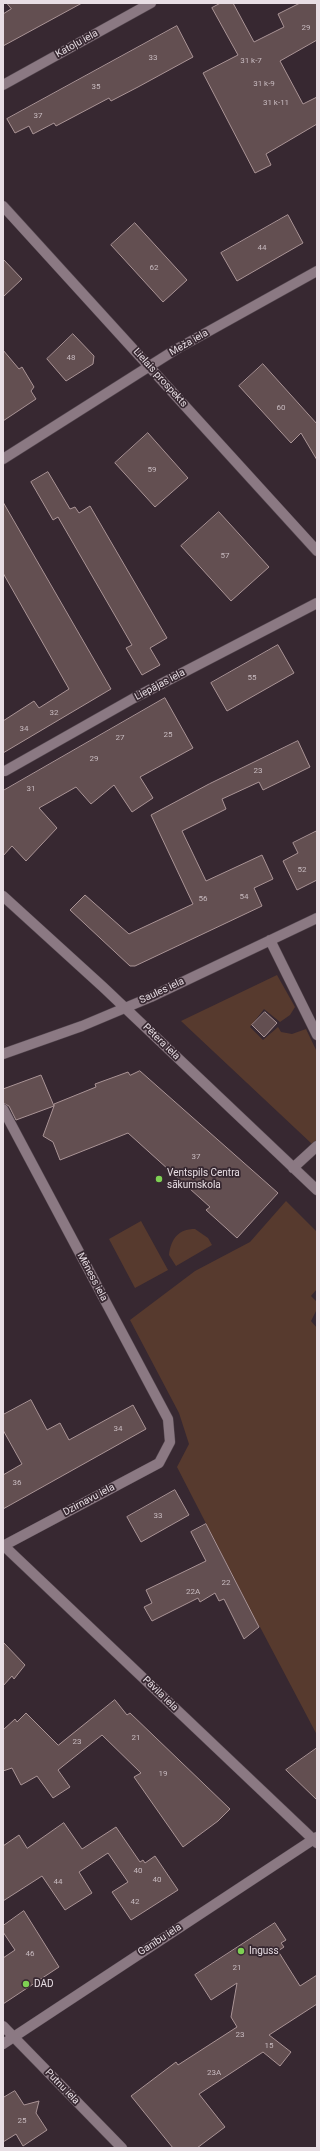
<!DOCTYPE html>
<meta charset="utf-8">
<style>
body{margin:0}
#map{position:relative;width:320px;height:2151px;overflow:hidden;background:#372831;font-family:Roboto,sans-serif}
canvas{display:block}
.frame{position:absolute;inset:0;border:4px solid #e8dee4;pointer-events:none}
</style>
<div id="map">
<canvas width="320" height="2151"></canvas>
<div class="frame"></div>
</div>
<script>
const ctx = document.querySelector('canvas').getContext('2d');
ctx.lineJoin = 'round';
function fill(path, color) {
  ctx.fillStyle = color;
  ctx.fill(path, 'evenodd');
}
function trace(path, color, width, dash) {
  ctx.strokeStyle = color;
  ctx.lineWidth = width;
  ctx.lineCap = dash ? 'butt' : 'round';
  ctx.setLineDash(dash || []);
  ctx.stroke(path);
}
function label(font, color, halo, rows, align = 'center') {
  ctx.font = font + ' Roboto,sans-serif';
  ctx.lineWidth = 3.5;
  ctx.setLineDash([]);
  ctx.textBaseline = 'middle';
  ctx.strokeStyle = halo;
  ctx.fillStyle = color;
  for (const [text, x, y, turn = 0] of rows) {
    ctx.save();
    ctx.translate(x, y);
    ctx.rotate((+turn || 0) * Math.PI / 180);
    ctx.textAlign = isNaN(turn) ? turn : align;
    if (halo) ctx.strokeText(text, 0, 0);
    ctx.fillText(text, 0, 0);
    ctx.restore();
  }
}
fill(new Path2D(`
 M277,975L295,1007L290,1015L280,1022L264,1009L250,1027L263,1040L278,1027L281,1032L292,1034L306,1029L317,1052V1140L312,1144L181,1021Z
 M286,1201L317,1232V1289L311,1296L317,1302V1309L311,1321L317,1328V1735L260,1627L252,1617L249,1607L177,1467L189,1444L179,1413L130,1320L195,1271L250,1242Z
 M141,1221L168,1270L135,1288L109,1239Z
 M195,1229L208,1238L212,1245L176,1266L169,1255C171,1239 178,1229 195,1229Z`), '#573a2e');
const building = new Path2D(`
 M7,3H82L3,46V14L11,9Z
 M221,3H233L254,42L284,27L278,14L300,3H317V40L280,61L303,104L317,97V124L266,154L271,165L255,173L203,73L238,55L212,8Z
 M177,26L193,57L138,87L111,101L109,98L56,126L54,123L33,134L29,126L15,133L7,119Z
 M288,215L303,243L237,281L221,253Z
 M135,223L187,280L163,302L111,245Z
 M3,259L22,279L3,297Z
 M73,334L94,356L93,364L66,381L47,359Z
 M3,350L19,369L22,367L34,387L31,391L36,399L3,421Z
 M263,364L317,424V460L301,433L291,443L239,386Z
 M148,433L188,478L155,507L115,463Z
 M48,472L70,509L75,507L79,513L90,506L167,638L150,648L160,665L142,675L126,648L132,645L58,517L53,520L31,482Z
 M3,502L111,689L3,753V721L34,701L39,708L69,689L3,573Z
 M219,512L269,567L231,601L181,546Z
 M278,645L294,673L227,711L211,683Z
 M165,698L193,748L140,777L153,798L132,812L114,785L91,804L76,787L39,808L57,828L26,861L12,846L3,856V791Z
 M298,741L310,767L263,790L259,782L222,799L226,809L182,831L206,881L262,855L273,879L254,888L262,906L135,966H130L70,910L85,895L129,934L193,904L151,815L209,784Z
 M317,831V880L297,890L283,861L298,853L293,843Z
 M265,1012L277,1023L264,1037L252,1025Z
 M140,1071L278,1193L237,1238L206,1210L210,1207L128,1133L60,1160L53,1142L43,1136L54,1106L16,1120L9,1106L3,1103V1089L41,1075L54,1106V1104L96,1087L95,1084L128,1072L130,1075Z
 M31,1400L47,1430L60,1423L69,1440L133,1405L146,1429L3,1509V1475L22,1464L3,1430V1415Z
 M175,1490L189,1515L141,1542L127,1517Z
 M206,1524L259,1627L244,1639L224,1599L219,1601L215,1593L200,1602L198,1598L152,1621L144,1607L152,1603L146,1590L206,1561L191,1532Z
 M3,1642L25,1665L14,1679L12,1676L3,1686Z
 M115,1700L127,1715L130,1713L230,1809L218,1821L183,1847L134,1777L141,1773L102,1735L58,1770L70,1787L53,1798L37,1776L21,1785L12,1768L3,1771V1730L15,1719L17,1722L26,1713L58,1745Z
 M317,1748V1800L286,1770Z
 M64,1823L82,1849L116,1827L140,1862L143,1860L145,1863L155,1856L178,1890L131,1920L112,1892L128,1882L108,1853L79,1872L92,1893L65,1910L42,1876L3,1901V1846L19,1835L27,1848Z
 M24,1911L59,1967L3,2004V1958L15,1950L3,1932V1926Z
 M275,1923L286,1940L281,1943L284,1947L278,1951L300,1986L317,1975V2004L269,2035L291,2052L280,2066L263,2052L199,2094L225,2127L197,2148H173L131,2096L176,2062L178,2065L237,2027L231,2017L237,1983L211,2000L195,1975Z
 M15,2091L24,2105L39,2101L36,2113L47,2130L23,2146L16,2134L3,2142V2098Z`);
fill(building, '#634f51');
trace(building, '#aa9496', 1);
const minor = new Path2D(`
 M3,85L151,3
 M3,206L317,551
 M3,459L175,350L317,271
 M5,771L134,698L317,603
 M3,896L103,987L317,1190
 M270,940L317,1035
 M3,1054L82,1026L151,997L317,918
 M3,1109L168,1419L170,1442L159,1463L3,1546
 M293,1168L317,1146
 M3,1545L317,1843
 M3,2026L122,2148
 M3,2044L317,1837`);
trace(minor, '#53464e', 11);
trace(minor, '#8b7983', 10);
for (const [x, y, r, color] of [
 [159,1179,4,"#7ed153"],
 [241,1951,4,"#7ed153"],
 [26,1984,4,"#7ed153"]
]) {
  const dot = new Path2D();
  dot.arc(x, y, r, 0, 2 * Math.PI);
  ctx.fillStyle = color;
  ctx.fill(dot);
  trace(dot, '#372831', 1.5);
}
label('8px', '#c7babf', null, [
 ["29",306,28],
 ["33",153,58],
 ["31 k-7",251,61],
 ["31 k-9",264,84],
 ["35",96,87],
 ["31 k-11",276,103],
 ["37",38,116],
 ["44",262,248],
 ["62",154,268],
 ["48",71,358],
 ["60",281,408],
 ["59",152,470],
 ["57",225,556],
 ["55",252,678],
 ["32",54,713],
 ["34",24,729],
 ["25",168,735],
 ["27",120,738],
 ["29",94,759],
 ["23",258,771],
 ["31",31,789],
 ["52",302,870],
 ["54",244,897],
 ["56",203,899],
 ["37",196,1157],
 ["34",118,1429],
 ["36",17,1483],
 ["33",158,1516],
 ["22",226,1583],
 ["22A",193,1592],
 ["21",136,1738],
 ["23",77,1742],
 ["19",163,1774],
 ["40",138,1871],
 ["40",157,1880],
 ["44",58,1882],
 ["42",135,1902],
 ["46",30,1954],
 ["21",237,1968],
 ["23",240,2035],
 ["15",269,2046],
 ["23A",214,2073],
 ["25",22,2121]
]);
label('10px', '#e8dee4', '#372831', [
 ["Katoļu iela",77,44,-29],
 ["Meža iela",189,343,-30],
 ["Lielais prospekts",160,378,48],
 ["Liepājas iela",160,685,-28],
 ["Saules iela",162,991,-25],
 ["Pētera iela",161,1042,44],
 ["Mēness iela",92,1277,62],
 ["Dzirnavu iela",89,1500,-28],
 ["Pāvila iela",160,1694,44],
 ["Ganību iela",160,1940,-33],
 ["Putnu iela",62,2087,46]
]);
label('10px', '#e8dee4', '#372831', [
 ["Ventspils Centra",167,1173],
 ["sākumskola",167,1185],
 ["Inguss",249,1951],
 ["DAD",34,1984]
], 'left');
</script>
